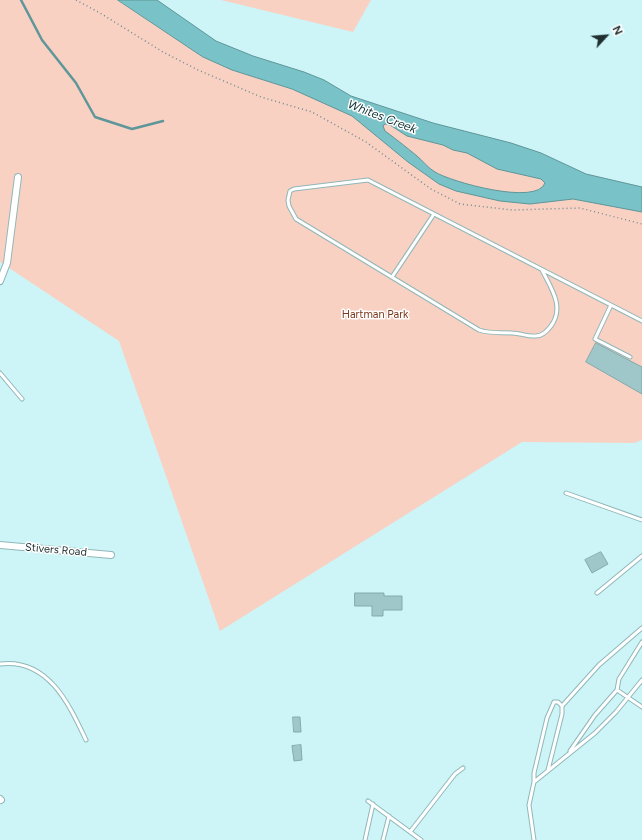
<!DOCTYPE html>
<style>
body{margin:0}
#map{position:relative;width:642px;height:840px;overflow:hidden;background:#cdf5f8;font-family:Figtree,sans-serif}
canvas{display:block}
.north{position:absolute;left:586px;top:16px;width:40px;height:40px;-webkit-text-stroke:3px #fff;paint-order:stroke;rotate:64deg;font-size:11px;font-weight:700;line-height:16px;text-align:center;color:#1f2f30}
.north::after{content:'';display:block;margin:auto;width:14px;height:18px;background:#1f2f30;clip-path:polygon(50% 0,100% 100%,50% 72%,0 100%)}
</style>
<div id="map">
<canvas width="642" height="840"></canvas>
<div class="north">N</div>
</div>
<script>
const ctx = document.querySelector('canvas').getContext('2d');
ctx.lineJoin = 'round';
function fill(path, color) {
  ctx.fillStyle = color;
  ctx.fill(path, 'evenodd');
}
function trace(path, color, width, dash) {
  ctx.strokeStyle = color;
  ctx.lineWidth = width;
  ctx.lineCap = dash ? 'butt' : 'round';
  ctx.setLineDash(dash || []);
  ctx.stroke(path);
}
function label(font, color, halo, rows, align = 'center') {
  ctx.font = font + ' Figtree,sans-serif';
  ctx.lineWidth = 3;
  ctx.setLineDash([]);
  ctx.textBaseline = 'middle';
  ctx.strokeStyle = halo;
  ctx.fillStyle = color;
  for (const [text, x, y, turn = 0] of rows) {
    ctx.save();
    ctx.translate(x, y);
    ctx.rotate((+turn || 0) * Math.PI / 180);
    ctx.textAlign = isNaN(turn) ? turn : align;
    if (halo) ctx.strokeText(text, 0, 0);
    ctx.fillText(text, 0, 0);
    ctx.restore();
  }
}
fill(new Path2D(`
 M0,0H118L203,57L232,70L642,200V440L634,443L522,442L220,631L119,341L0,262Z
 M221,0H371L353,32Z`), '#f8d1c2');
const water = new Path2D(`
 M118,0H157L216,41L253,56L304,72L324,80L351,96L433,123L511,143L541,153L586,174L642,187V212L573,199L530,204L500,201L456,191L439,184L408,162L352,116L292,89L232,70L203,57ZM386,124L390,125L407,136L443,145L453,150L467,153L497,169L541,179L545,183C537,206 451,182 435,172C428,168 423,161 417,156C406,147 396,139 385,131L383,126Z`);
fill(water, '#79c2c7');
trace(water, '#5e969a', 1);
trace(new Path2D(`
 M21,0L42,40L76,83L95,117L132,129L163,121`), '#5e969a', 2.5);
const building = new Path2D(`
 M596,343L642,367V394L586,362Z
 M601,552L608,564L592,573L585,560Z
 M355,593H384V596H402V610H383V616H372V606H355Z
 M293,717H300L301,732H294Z
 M301,745L302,760L294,761L292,746Z`);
fill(building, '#9fc6c9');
trace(building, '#83a9ab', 1);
const lane = new Path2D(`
 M542,270C551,288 565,307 551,326C548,330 542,336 536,336C529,337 520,333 512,333C500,332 491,334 479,330L296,219L289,206L288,200L290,191L294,189L368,180L642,321
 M392,277L434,214
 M611,305L595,339L630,357
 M0,373L22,399
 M566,493L642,520
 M597,593L642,556
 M642,642L619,679L617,690L642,707
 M0,664C48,658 69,704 86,740
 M562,706L599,665L642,628
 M570,751L595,715L617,690
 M534,782V773L547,718L554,702H558L562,706V714L548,770
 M368,801L421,840
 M410,832L455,774L463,768
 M365,840L373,804
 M383,840L389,816
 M534,840L529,805L534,782L595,733L616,712L642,680`);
const street = new Path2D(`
 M0,281L7,263L18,177
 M0,545L111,555
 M0,799L1,800`);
trace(lane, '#90b7b9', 5);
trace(street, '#90b7b9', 8);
trace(new Path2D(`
 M76,0L100,13L163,52L198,70L261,97L312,112L366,142L431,189L460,204L512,210L580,208L642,224`), '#708b8d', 1.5, [1, 3]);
trace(lane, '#fff', 3);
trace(street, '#fff', 6);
label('11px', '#7b381b', '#fff', [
 ["Hartman Park",375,315]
]);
label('11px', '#1f2f30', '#fff', [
 ["Stivers Road",56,550,5]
]);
label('italic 12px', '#0f3436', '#fff', [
 ["Whites Creek",382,117,21]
]);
</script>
